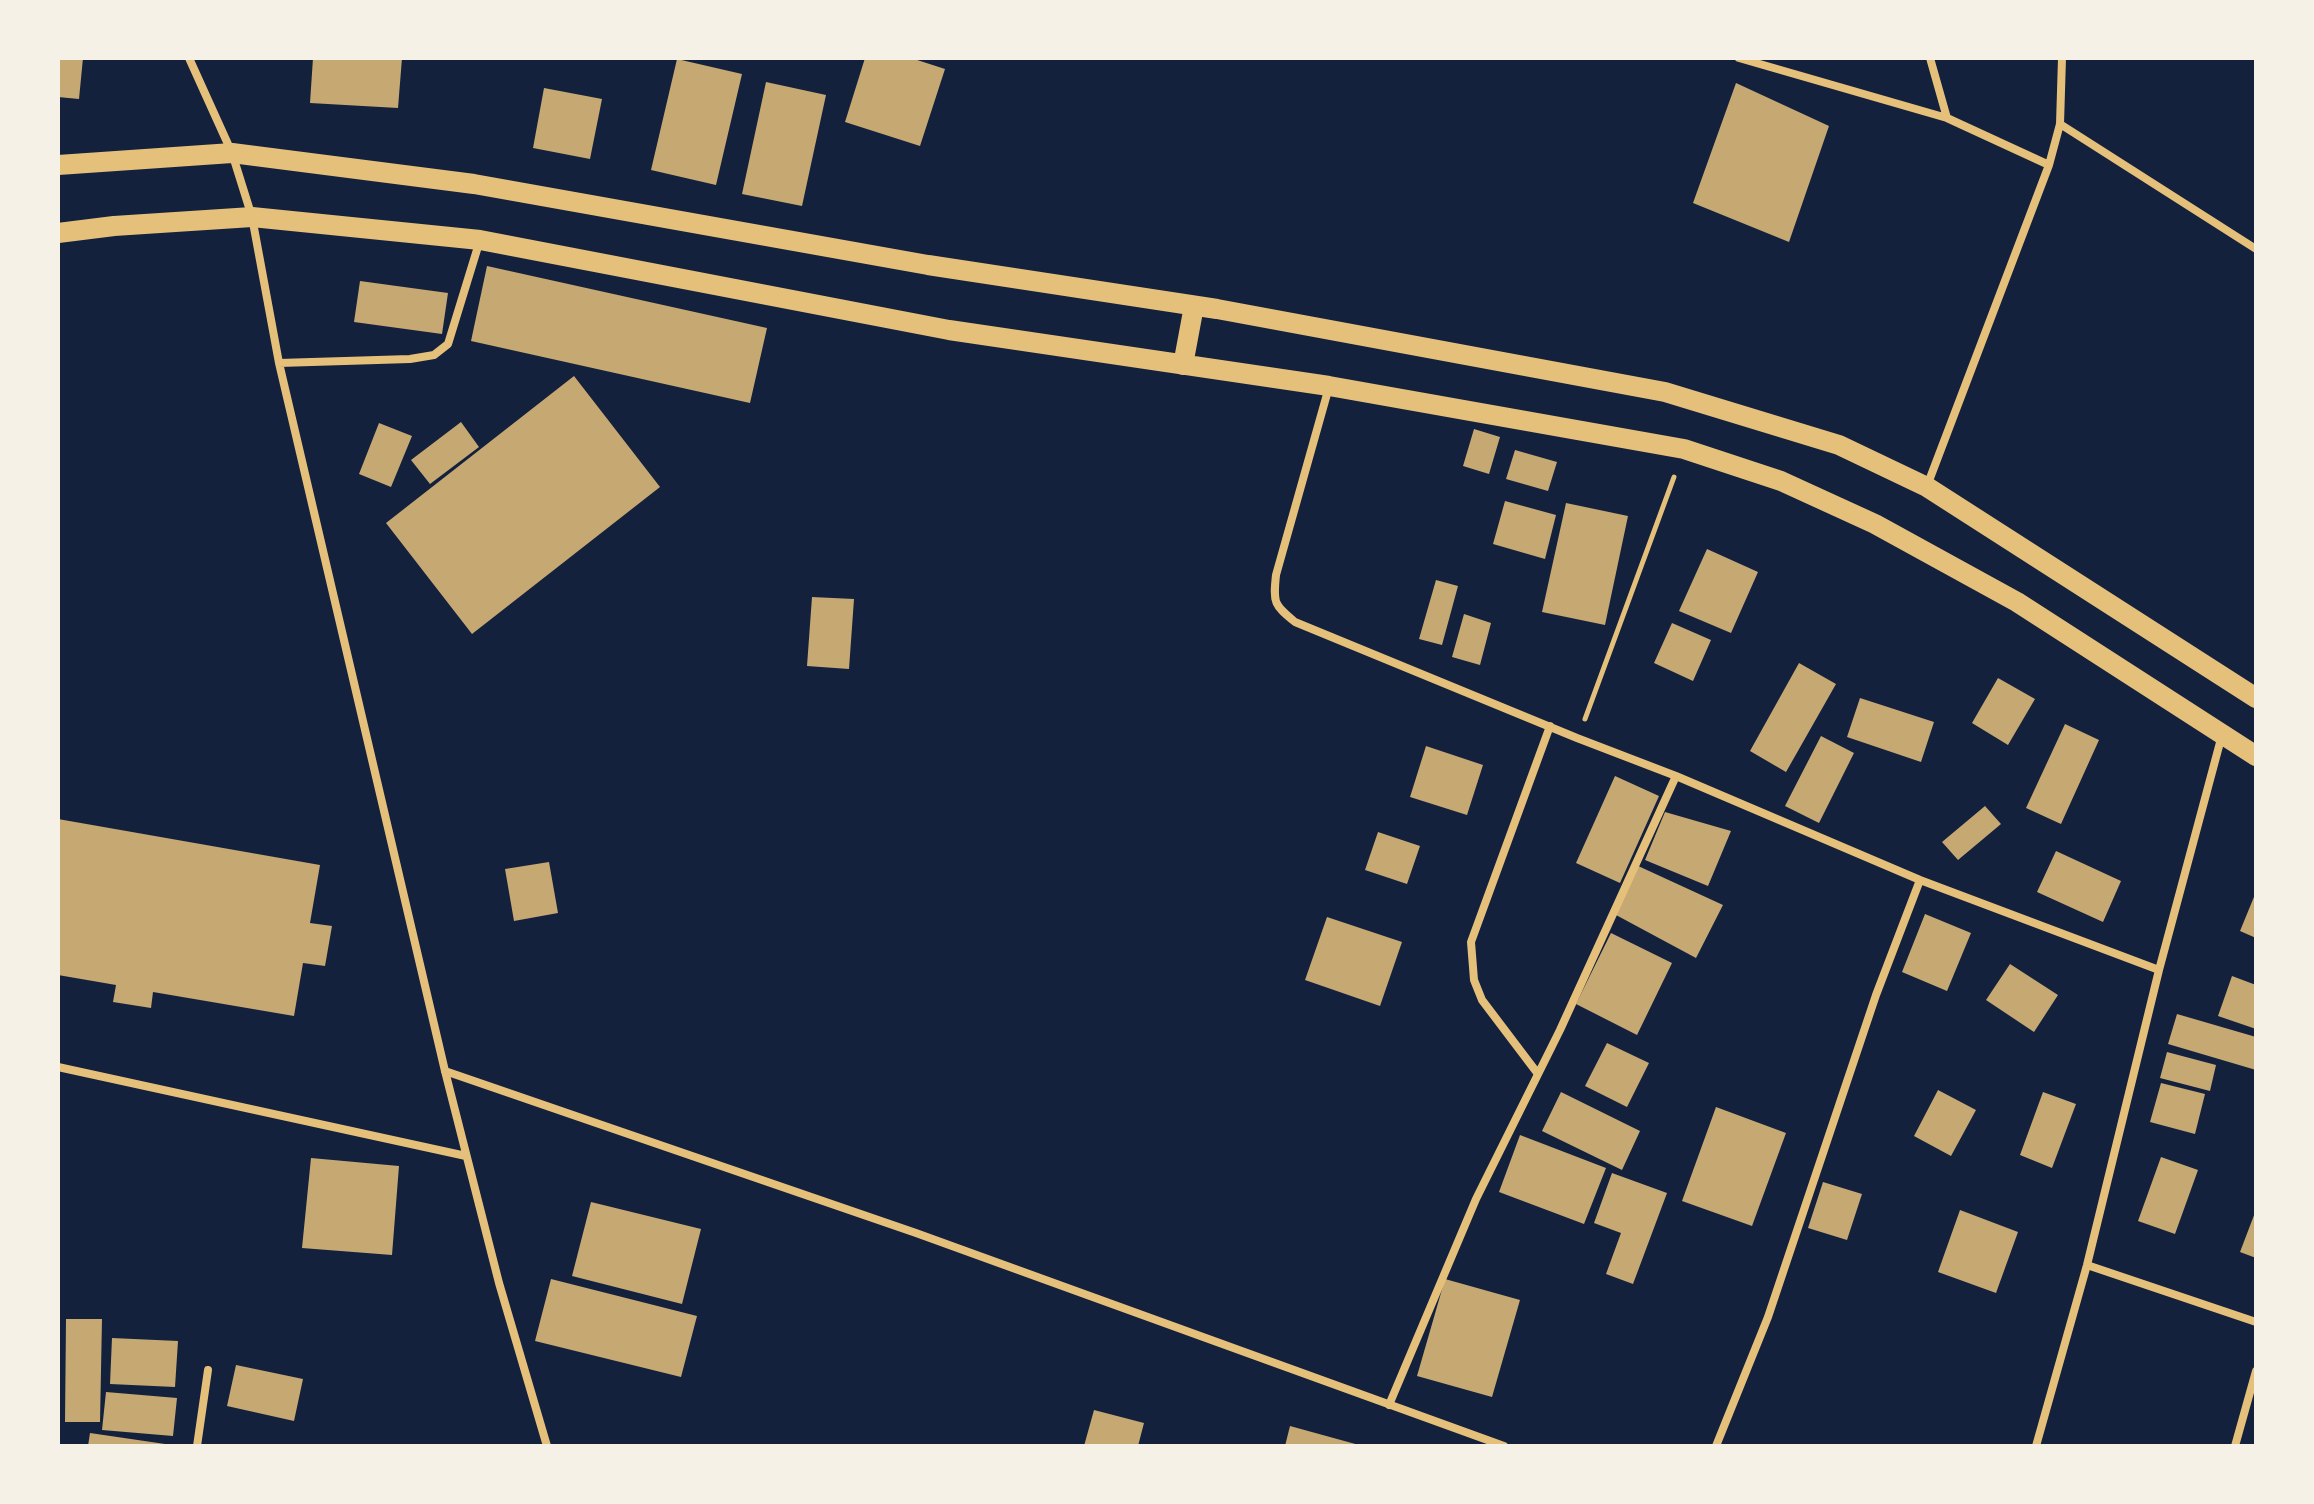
<!DOCTYPE html>
<style>
body{margin:0}
#map{position:relative;width:2314px;height:1504px;overflow:hidden;background:#14213d;font-family:Karla,sans-serif}
canvas{display:block}
.frame{position:absolute;inset:0;border:60px solid #f6f1e7;pointer-events:none}
</style>
<div id="map">
<canvas width="2314" height="1504"></canvas>
<div class="frame"></div>
</div>
<script>
const ctx = document.querySelector('canvas').getContext('2d');
ctx.lineJoin = 'round';
function fill(path, color) {
  ctx.fillStyle = color;
  ctx.fill(path, 'evenodd');
}
function trace(path, color, width, dash) {
  ctx.strokeStyle = color;
  ctx.lineWidth = width;
  ctx.lineCap = dash ? 'butt' : 'round';
  ctx.setLineDash(dash || []);
  ctx.stroke(path);
}
fill(new Path2D(`
 M58,58H83L79,99L58,97Z
 M313,58H402L398,108L310,103Z
 M865,58H911L945,69L920,146L845,122Z
 M677,59L742,74L716,185L651,170Z
 M766,82L826,95L802,206L742,194Z
 M1736,83L1829,126L1789,242L1693,203Z
 M544,88L602,99L590,159L533,148Z
 M487,266L767,328L750,403L471,341Z
 M360,281L448,293L442,334L354,322Z
 M574,376L660,487L472,634L386,523Z
 M461,422L479,447L430,484L411,460Z
 M379,423L412,436L391,487L359,474Z
 M1474,429L1500,437L1489,474L1463,466Z
 M1515,450L1557,462L1548,491L1506,479Z
 M1505,501L1556,515L1545,559L1493,544Z
 M1566,503L1628,516L1605,625L1542,612Z
 M1707,549L1758,572L1731,633L1679,611Z
 M1436,580L1458,586L1442,645L1419,639Z
 M812,597L854,599L849,669L807,666Z
 M1464,614L1491,623L1480,665L1452,657Z
 M1672,623L1711,640L1693,681L1654,663Z
 M1799,663L1836,684L1786,772L1750,751Z
 M1998,678L2035,699L2008,745L1972,723Z
 M1860,698L1934,722L1921,762L1847,737Z
 M2065,724L2099,740L2061,824L2026,808Z
 M1821,736L1854,753L1819,823L1785,806Z
 M1426,746L1483,765L1467,815L1410,797Z
 M1615,776L1659,796L1620,883L1576,863Z
 M1985,806L2001,824L1958,860L1942,842Z
 M1665,812L1731,831L1708,886L1645,860Z
 M58,819L320,865L310,923L332,926L325,966L303,963L294,1016L153,992L151,1008L113,1002L116,985L58,975Z
 M1378,832L1420,846L1407,884L1365,870Z
 M2056,851L2121,881L2103,922L2037,892Z
 M549,862L558,913L514,921L505,869Z
 M1636,865L1723,905L1696,958L1616,915Z
 M2256,892V938L2240,931Z
 M1925,914L1971,933L1947,991L1902,972Z
 M1327,917L1402,942L1380,1006L1305,980Z
 M1611,933L1672,963L1637,1035L1576,1004Z
 M2010,964L2058,995L2034,1032L1986,1000Z
 M2232,976L2256,985V1029L2218,1016Z
 M2177,1014L2256,1037V1070L2168,1044Z
 M1607,1043L1649,1063L1627,1107L1585,1086Z
 M2167,1052L2216,1065L2210,1091L2160,1078Z
 M2161,1083L2205,1094L2195,1134L2150,1122Z
 M1938,1090L1976,1110L1951,1156L1914,1136Z
 M1561,1092L1640,1131L1622,1170L1542,1131Z
 M2043,1092L2076,1104L2052,1168L2020,1155Z
 M1716,1107L1786,1133L1752,1226L1682,1201Z
 M1520,1135L1606,1168L1584,1224L1499,1192Z
 M2161,1157L2198,1170L2175,1234L2138,1221Z
 M311,1158L399,1166L392,1255L302,1248Z
 M1612,1173L1667,1193L1633,1284L1606,1274L1621,1233L1594,1223Z
 M1823,1182L1862,1194L1847,1240L1808,1228Z
 M591,1202L701,1229L682,1304L572,1276Z
 M1960,1210L2018,1232L1996,1293L1938,1272Z
 M2256,1210V1258L2240,1252Z
 M551,1279L697,1316L681,1377L535,1341Z
 M1445,1279L1520,1300L1492,1397L1417,1376Z
 M66,1319H102L100,1422H65Z
 M112,1338L178,1341L175,1387L110,1384Z
 M236,1365L303,1379L294,1421L227,1406Z
 M106,1392L177,1398L173,1436L102,1430Z
 M1094,1410L1144,1423L1138,1446H1084Z
 M1290,1426L1359,1445V1446H1285Z
 M90,1433L165,1444V1446H88Z`), '#c6a872');
trace(new Path2D(`
 M1585,719L1674,477`), '#e5c07b', 5);
trace(new Path2D(`
 M189,58L232,153L252,217L279,363L445,1071L499,1283L547,1446
 M1739,58L1947,118L2049,165
 M1930,58L1947,118
 M2060,124L2256,249
 M279,363L410,359L434,355L448,344L480,240
 M1329,387L1276,575C1273,603 1274,605 1295,622L1577,738L1676,776L1920,880L2159,970
 M1927,486L2049,165L2060,124L2062,58
 M58,1067L466,1156
 M445,1071L916,1233L1504,1446
 M1538,1074L1482,1000L1474,980L1471,942L1550,726
 M2087,1265L2256,1322
 M1389,1405L1476,1199L1560,1030L1676,776
 M197,1446L208,1370
 M1716,1446L1768,1317L1876,995L1920,880
 M2036,1446L2087,1265L2159,970L2222,735
 M2235,1446L2256,1371`), '#e5c07b', 8);
trace(new Path2D(`
 M58,165L232,153L474,184L928,265L1217,309L1665,392L1839,445L1927,487L2256,698
 M58,233L114,226L252,217L480,240L949,330L1329,386L1684,449L1781,481L1875,524L2017,602L2256,756
 M1183,365L1194,306`), '#e5c07b', 20);
</script>
